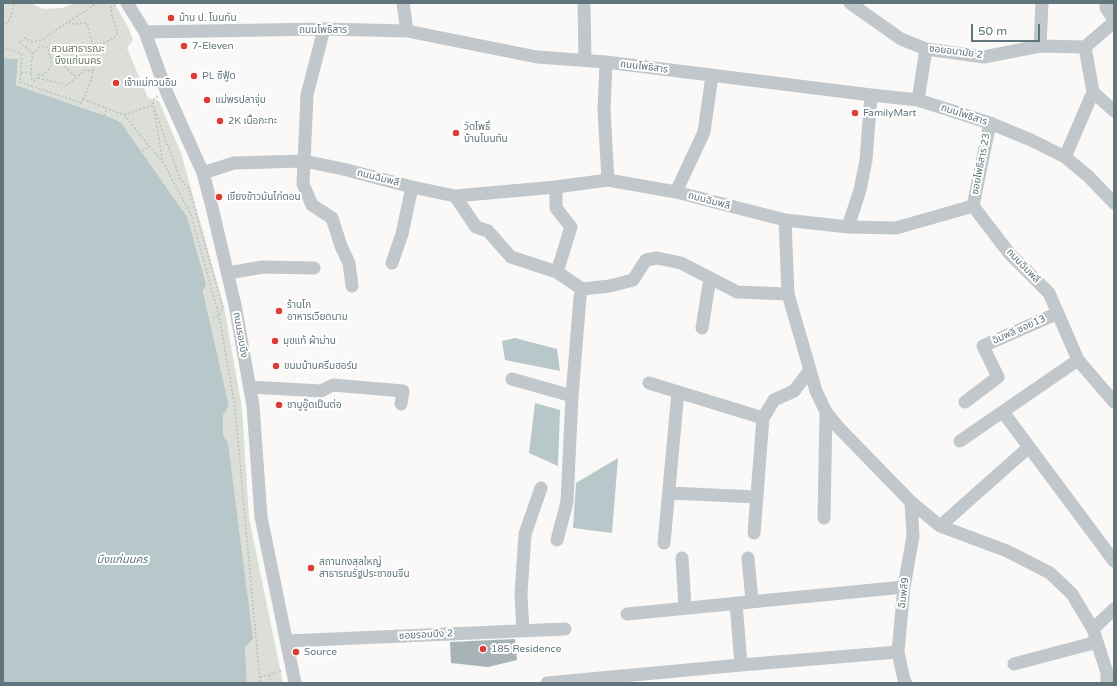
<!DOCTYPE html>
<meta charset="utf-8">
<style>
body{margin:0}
#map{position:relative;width:1117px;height:686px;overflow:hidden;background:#faf9f8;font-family:"Varela Round",sans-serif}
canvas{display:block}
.frame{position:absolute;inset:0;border:4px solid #61757c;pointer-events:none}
.scale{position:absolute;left:971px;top:24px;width:69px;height:18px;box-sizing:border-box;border:2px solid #61757c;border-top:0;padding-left:5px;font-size:12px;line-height:14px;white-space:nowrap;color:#61757c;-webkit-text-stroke:3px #fff;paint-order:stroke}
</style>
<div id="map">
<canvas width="1117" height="686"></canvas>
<div class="frame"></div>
<div class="scale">50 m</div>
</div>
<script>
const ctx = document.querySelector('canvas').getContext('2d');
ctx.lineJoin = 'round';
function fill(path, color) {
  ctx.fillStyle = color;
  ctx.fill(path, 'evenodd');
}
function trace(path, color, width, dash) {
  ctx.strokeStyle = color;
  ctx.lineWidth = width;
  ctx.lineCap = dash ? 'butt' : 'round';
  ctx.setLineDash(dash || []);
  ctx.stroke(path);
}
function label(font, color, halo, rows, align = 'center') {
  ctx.font = font + ' "Varela Round","Noto Sans Thai",sans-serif';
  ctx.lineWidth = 4;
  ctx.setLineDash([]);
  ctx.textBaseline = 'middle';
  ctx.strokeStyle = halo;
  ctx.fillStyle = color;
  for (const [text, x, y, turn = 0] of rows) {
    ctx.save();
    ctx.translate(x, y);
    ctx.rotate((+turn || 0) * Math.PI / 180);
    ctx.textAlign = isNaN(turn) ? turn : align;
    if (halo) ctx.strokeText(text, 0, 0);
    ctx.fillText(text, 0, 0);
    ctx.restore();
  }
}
fill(new Path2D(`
 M3,3H31L43,9L62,8L76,3H114L128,27L133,40L127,48L148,98L159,101L181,153L224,307L242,408L249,518L283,683H247L245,647L228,443L223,435V415L229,406L203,290L206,284L112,118L16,85L18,59L3,58Z`), '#dbdfd7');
fill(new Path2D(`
 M3,58L18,59L16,85L112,118L121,123L187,217L206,284L203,291L229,406L223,415V435L228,443L253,639L245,647L247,683H3Z
 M515,338L557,349L560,371L505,360L502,341Z
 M535,403L560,410L558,466L529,453Z
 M618,458L612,533L573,528L576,483Z`), '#b8c7c9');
fill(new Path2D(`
 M515,639L517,660L488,667L451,663L450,642Z`), '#a8b3b7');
trace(new Path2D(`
 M69,22L71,24L87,23L94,50
 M3,27L10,19L14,3
 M3,47L22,54L20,82L81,103C86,92 91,83 93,71C94,64 91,55 95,49C99,41 113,43 117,34V29L112,17L111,7L116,5
 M33,53L19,42L25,38L32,42L41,40L97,3
 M65,66L76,77
 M21,73L31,72C32,60 30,52 42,46L48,48C51,62 55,65 43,75H38L37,78L34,81L32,80L31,72
 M38,78L67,85L85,70L93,71
 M83,99L124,115L164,164L191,215L219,316L235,407L260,683
 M153,104L154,98L158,97
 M154,110L163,163
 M124,115L153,105L180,179L189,189L223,308L219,316L212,318
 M104,116L107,108
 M142,151L149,146
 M269,675L271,683
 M260,677L281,671`), '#bcc0c2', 1.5, [2, 2]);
trace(new Path2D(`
 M127,3L145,32L167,93L203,173L211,203L235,305L253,406L261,517L295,683
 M403,3L407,31
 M584,3L585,60
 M850,3L901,39L926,49L984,57L1040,46L1085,47L1114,22
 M1107,3L1106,8L1114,20
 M324,29L307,95L303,184L312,205L332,218L341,246L349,263L352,286
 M145,32L324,29L407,31L537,57L606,62L871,95L918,100L990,123L1031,140L1065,157L1088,176L1114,203
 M1040,46L1042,3
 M606,62L604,110L608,180
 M1093,92L1114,111
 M918,100L926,49
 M1065,157L1093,92L1085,47
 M203,173L234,163L304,161L343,169L412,187L455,196L556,187L608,180L676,192L785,220L848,227L896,228L973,206L1009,253L1049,293L1078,360L1114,402
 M556,187V208L571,227L557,272
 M676,192L704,132L712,76
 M455,196L476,227L488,231L511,257L557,272L582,289L610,286L633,280L646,260L657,258L681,263L737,292L788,294
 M973,206L990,123
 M785,220L788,294L810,370L816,391L826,412L839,428L911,502L940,526L1007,551L1050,573L1072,594L1093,629L1107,673V683
 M848,227L860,190L866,160L871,95
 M392,263L402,234L412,187
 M228,273L263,267L314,268
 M702,328L710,278
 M512,379L572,396
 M649,383L763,418
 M250,387L321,391L333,385L403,391L401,404
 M965,402L998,377L983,346L1058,313
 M1003,412L1114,561
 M960,441L1078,360
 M669,493L757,497
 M824,518L826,412
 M940,526L1029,447
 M754,533L763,418L774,400L794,391L810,370
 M557,540L567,502L572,396L580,297L582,289
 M664,543L678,392
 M682,558L685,608
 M748,558L752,601
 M736,603L741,665
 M627,614L904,587
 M1093,629L1114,609
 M523,631L521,594L525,534L541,488
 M287,641L565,629
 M1014,664L1097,642
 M547,683L741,665L898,652
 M906,683L904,680L898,652L904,587L913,536L911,502`), '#c1c7ca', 13);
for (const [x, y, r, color] of [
 [171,18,4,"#dd3c35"],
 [184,46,4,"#dd3c35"],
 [194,76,4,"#dd3c35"],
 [116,83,4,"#dd3c35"],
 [207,100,4,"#dd3c35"],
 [855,113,4,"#dd3c35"],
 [220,121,4,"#dd3c35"],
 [456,133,4,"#dd3c35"],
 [219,197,4,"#dd3c35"],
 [279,311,4,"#dd3c35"],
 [275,341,4,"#dd3c35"],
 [276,366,4,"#dd3c35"],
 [279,405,4,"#dd3c35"],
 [311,568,4,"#dd3c35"],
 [483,649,4,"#dd3c35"],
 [296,652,4,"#dd3c35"]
]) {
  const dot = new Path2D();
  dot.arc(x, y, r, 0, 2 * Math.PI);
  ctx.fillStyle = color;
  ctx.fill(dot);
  trace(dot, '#fff', 1.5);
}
label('10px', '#61757c', '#fff', [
 ["บ้าน ป. โนนทัน",179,18],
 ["7-Eleven",192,46],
 ["PL ซีฟู้ด",202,76],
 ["เจ้าแม่กวนอิม",124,83],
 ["แม่พรปลาจุ่ม",215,100],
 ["FamilyMart",863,113],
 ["2K เนื้อกะทะ",228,121],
 ["วัดโพธิ์",464,127],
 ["บ้านโนนทัน",464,139],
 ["เชียงข้าวมันไก่ตอน",227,197],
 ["ร้านโก",287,305],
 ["อาหารเวียดนาม",287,317],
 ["มุขแท้ ผ้าม่าน",283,341],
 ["ขนมบ้านครีมฮอร์น",284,366],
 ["ชาบูอู๊ดเป็นต่อ",287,405],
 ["สถานกงสุลใหญ่",319,562],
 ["สาธารณรัฐประชาชนจีน",319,574],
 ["185 Residence",491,649],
 ["Source",304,652]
], 'left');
label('10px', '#61757c', '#fff', [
 ["ถนนโพธิสาร",323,30],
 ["ซอยอนามัย 2",956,52,7],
 ["ถนนโพธิสาร",644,67,7],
 ["ถนนโพธิสาร",964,115,18],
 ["ซอยโพธิสาร 23",981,164,-79],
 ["ถนนฉิมพลี",378,178,14],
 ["ถนนฉิมพลี",709,201,15],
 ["ถนนฉิมพลี",1023,266,46],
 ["ฉิมพลี ซอย13",1019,330,-24],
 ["ถนนรอบบึง",240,335,80],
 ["ฉิมพลี9",904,593,-83],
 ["ซอยรอบบึง 2",426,635,-3]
]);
label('10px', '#6d7a65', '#fff', [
 ["สวนสาธารณะ",78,49],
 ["บึงแก่นนคร",78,61]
]);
label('italic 11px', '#60797b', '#fff', [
 ["บึงแก่นนคร",122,560]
]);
</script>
